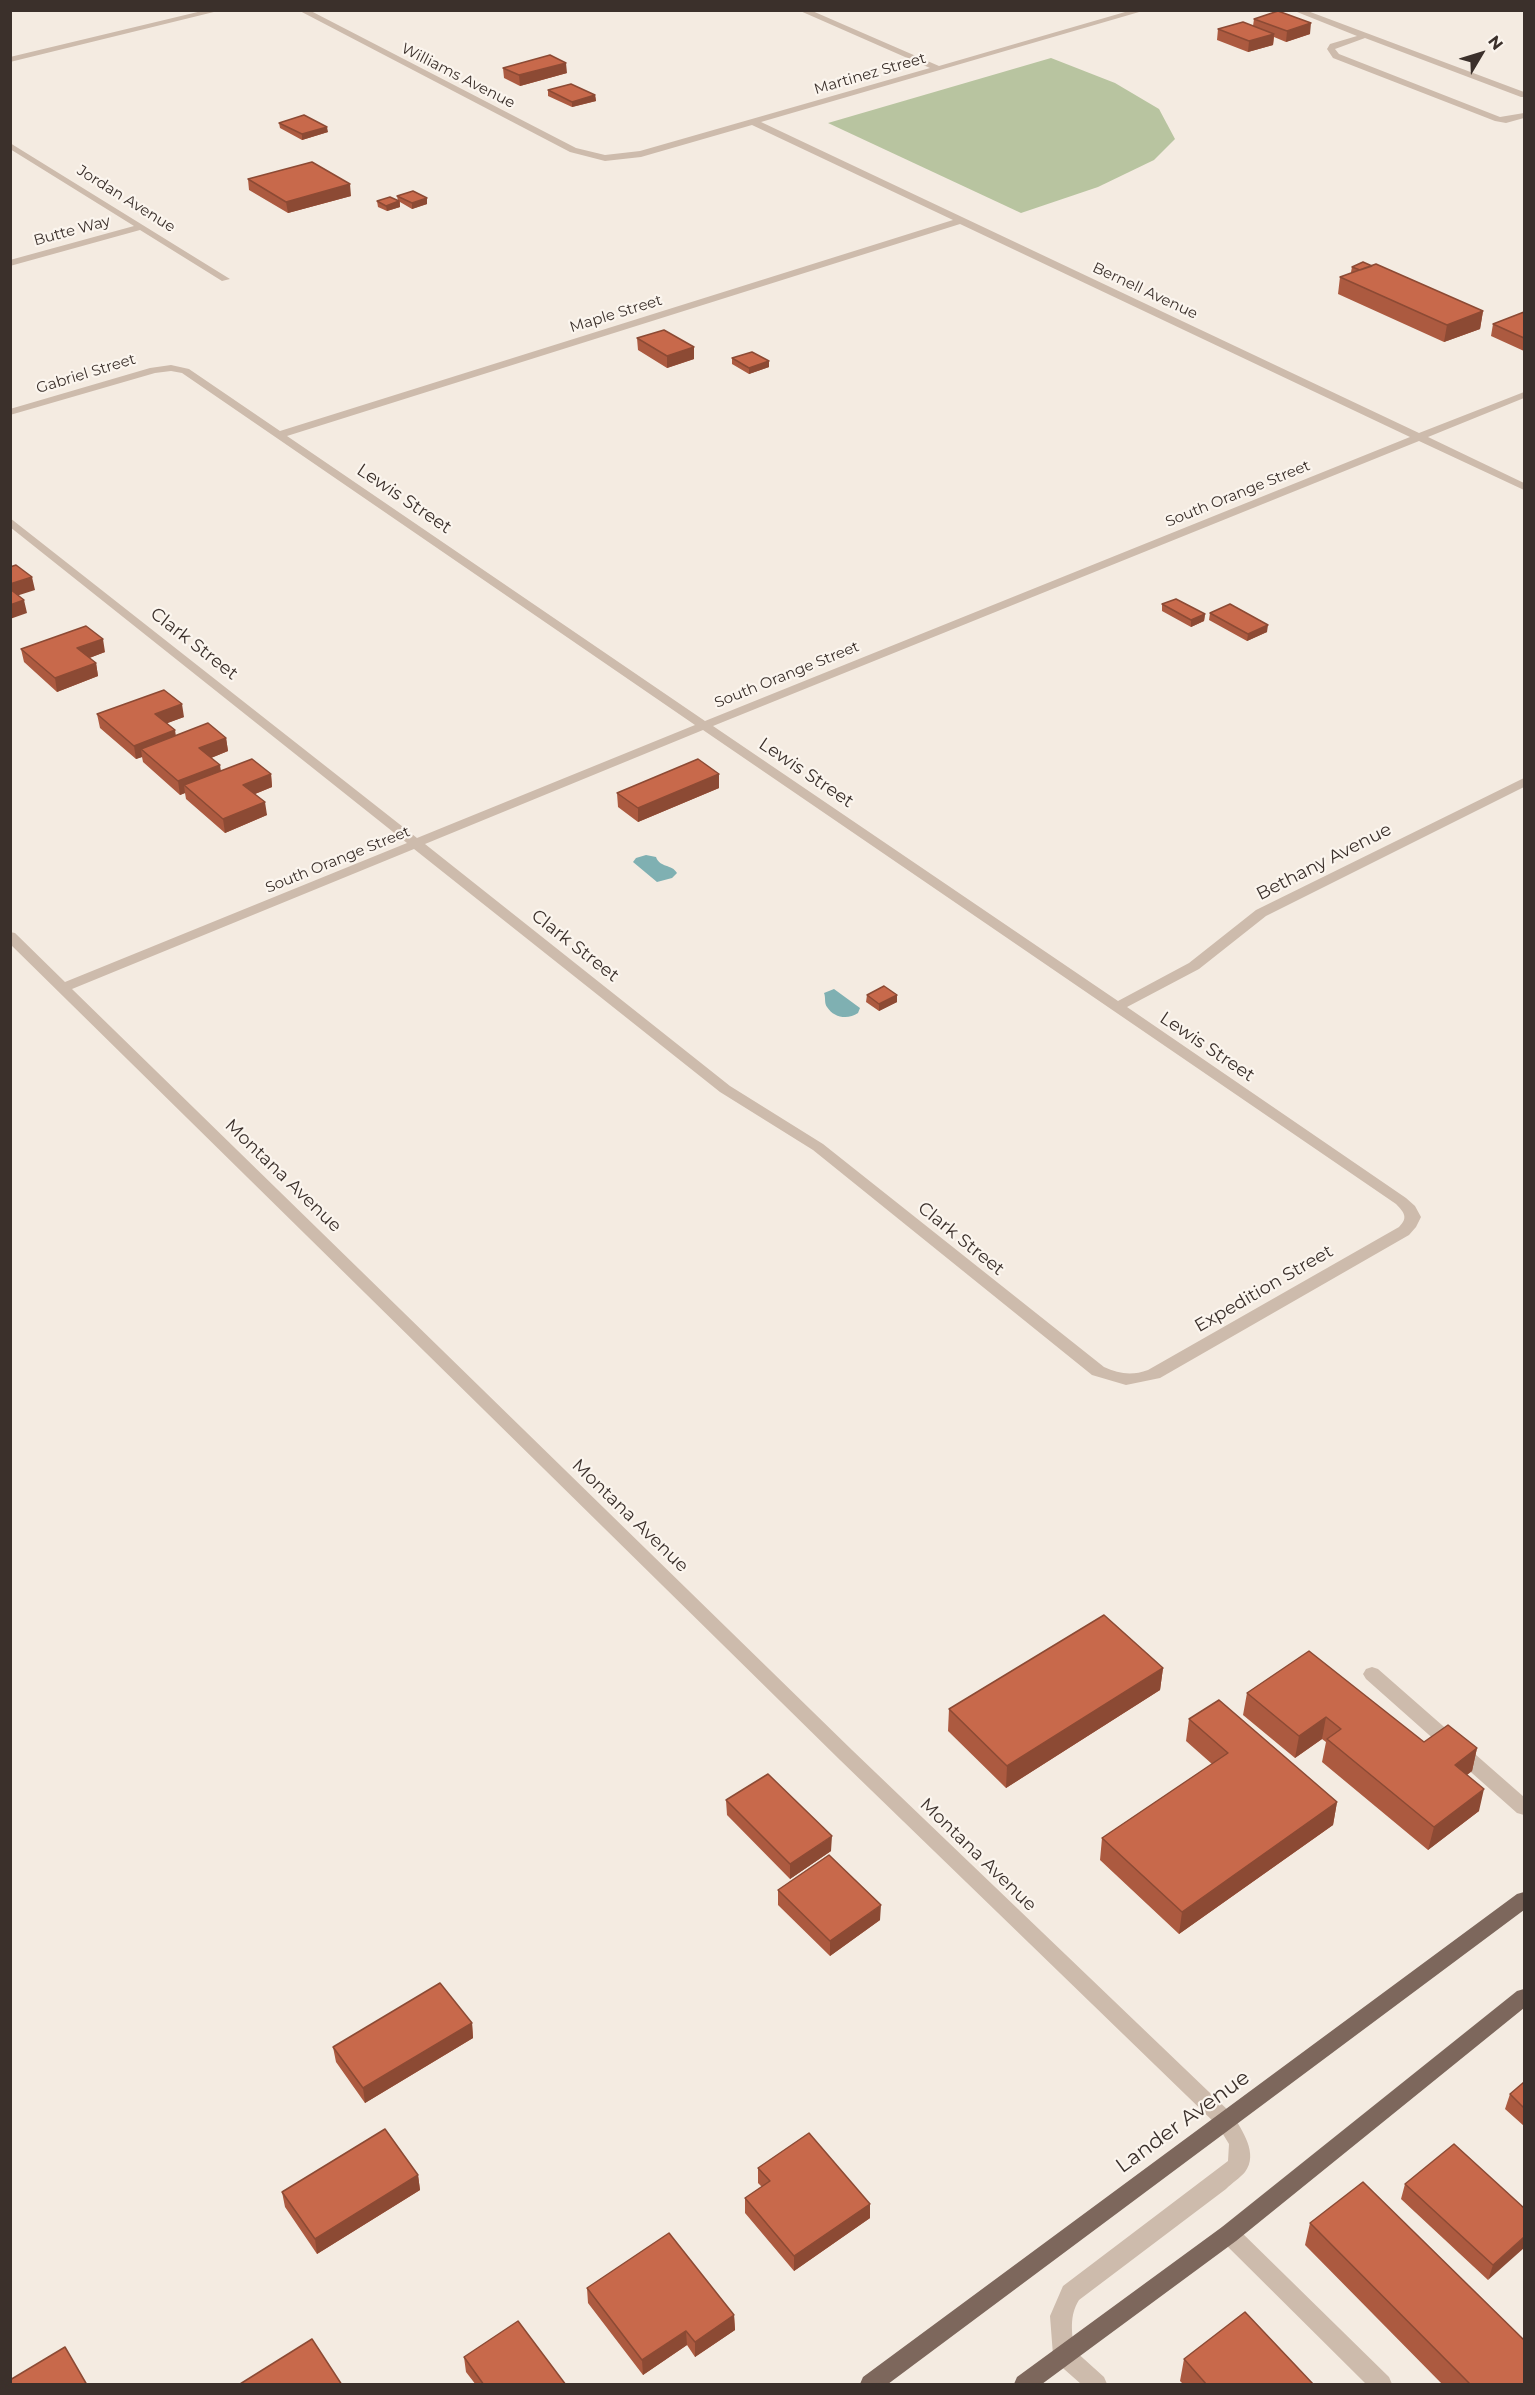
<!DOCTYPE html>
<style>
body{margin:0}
#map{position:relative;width:1535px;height:2395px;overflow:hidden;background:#f4ebe1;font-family:Montserrat,sans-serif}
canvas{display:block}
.frame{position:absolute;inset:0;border:12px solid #3b302b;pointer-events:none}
.north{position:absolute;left:1451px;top:24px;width:60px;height:60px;-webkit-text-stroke:4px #fbf5ee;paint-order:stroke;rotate:52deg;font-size:16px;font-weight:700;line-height:24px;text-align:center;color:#3b302b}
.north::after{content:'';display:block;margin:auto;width:21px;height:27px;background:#3b302b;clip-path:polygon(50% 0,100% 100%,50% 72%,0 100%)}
</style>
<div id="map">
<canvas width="1535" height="2395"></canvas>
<div class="frame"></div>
<div class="north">N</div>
</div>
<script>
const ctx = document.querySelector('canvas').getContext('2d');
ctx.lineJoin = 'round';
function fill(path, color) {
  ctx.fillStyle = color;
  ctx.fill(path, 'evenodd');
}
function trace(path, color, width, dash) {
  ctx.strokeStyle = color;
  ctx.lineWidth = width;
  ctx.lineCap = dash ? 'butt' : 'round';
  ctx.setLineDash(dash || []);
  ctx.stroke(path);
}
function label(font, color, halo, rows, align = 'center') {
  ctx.font = font + ' Montserrat,sans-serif';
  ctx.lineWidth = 4.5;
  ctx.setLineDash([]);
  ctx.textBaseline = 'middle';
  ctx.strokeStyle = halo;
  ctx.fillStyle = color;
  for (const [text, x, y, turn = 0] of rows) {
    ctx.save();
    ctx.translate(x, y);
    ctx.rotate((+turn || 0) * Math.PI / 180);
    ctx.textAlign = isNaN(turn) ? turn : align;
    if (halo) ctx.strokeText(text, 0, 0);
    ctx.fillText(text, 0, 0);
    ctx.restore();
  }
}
fill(new Path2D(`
 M1051,58L1115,83L1159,109L1175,139L1154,160L1098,187L1021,213L828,123Z`), '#b8c4a0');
fill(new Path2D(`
 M646,855L656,857C660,868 672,864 677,873L672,878L657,882L633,862L636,858Z
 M834,989L860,1008L858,1013C848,1020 834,1018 827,1007C824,1003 826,998 824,993Z`), '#7fb0b2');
fill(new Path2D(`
 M206,10H222L10,62V57Z
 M298,10H309L576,148L605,155L640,151L930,68L798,10H810L939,66L1132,10H1146L761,122L1419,433L1524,392V398L1428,437L1524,483V490L1419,441L713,726L1118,1001L1189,963L1256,910L1524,778V787L1266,916L1199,969L1127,1007L1406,1198L1415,1206L1421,1217L1416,1227L1409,1235L1160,1378L1126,1385L1092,1375L813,1150L720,1092L414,849L72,989L852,1750L1232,2114C1242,2130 1259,2154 1245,2172C1240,2178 1232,2183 1226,2189L1079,2300C1069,2316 1072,2332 1074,2350L1104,2377L1107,2384H1081L1056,2362L1053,2355L1050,2316L1063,2286L1228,2161L1229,2144L1218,2126L840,1760L10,944V932L15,933L65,982L407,843L10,527V518L417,838L695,725L182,373L171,371L155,373L10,415V409L150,368L171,365L189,369L280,431L953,220L752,125L641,157L605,161L570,152ZM960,224L1410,437L705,721L287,436ZM703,730L1396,1204C1405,1213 1408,1218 1399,1227L1148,1370C1132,1376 1119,1374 1104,1367L823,1144L730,1086L425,844Z
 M1292,10H1305L1524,92V97H1521L1365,38L1335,49L1339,54L1500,117L1524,113V118L1506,123L1495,121L1333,58L1327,49L1330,44L1357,36Z
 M10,143L230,279L222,281L140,230L10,266V260L134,226L10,149Z
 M1372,1667L1378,1669L1524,1797V1815L1517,1813L1366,1679L1363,1674L1366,1669Z
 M1229,2224L1236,2227L1389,2377L1392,2384H1366L1222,2241L1218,2234L1222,2227Z`), '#cdbbac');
fill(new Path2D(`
 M1524,1892V1910L888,2384H860L863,2377L1517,1894Z
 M1524,1989V2008L1236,2241L1042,2384H1014L1017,2377L1222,2227L1517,1991Z`), '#7d675c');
fill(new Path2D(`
 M1254,19L1310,34L1286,42L1274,37L1273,45L1248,52L1217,40L1218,29L1253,26Z
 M503,68L567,73L520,86L504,78Z
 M548,90L595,95L596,101L572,107L548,96Z
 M279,123L328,132L302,140L280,128Z
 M248,179L351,196L288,213L249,190Z
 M397,196L427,204L412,209L400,202V207L387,211L378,207L377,201H398Z
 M1352,267L1483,311L1480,329L1444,342L1338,294L1340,277L1352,273L1351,272Z
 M1524,312V351L1491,336L1493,324Z
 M637,338L694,347V359L667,368L638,350Z
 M732,358L769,367L749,374L732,364Z
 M1162,604L1205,614L1204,621L1191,627L1162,611Z
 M1210,613L1267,632L1247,641L1209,620Z
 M21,649L105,652L89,658L96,663L98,676L57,692L24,662Z
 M97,714L184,717L167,723L175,730V735L226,738L228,751L211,758L221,771L271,774L272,787L255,794L267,815L225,833L186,799L185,793L180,795L143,762L142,757L136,759L100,728Z
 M719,774V788L638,822L618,807L617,793Z
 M867,995H897V1002L879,1011L866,1002Z
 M1163,1668L1160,1690L1006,1788L948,1731L949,1709Z
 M1247,1693L1424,1742L1477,1748L1472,1771L1467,1775L1479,1811L1428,1850L1322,1762L1326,1742L1322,1739L1295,1758L1243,1715Z
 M1189,1719L1337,1802L1333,1825L1179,1934L1100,1860L1102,1838L1212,1764L1186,1741Z
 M726,1800L831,1851L790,1879L727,1815Z
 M778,1890L880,1920L830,1956L778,1905Z
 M472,2023L473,2038L365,2103L336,2062L333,2047Z
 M1524,2082V2126L1505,2109L1510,2094Z
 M758,2168L870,2204V2218L794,2271L745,2213V2198L762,2187L758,2183Z
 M418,2175L420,2190L317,2254L285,2207L282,2192Z
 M1405,2184L1524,2208L1488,2280L1401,2199Z
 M1310,2223L1524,2385H1443L1305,2245Z
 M587,2288L734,2315L735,2330L695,2357L687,2345L643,2375L588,2303Z
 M464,2357L566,2385H476L466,2372Z
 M1184,2359L1314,2385H1184L1180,2381Z`), '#ac5a40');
fill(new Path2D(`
 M1311,23L1310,34L1286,42L1287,31Z
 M1274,34L1273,45L1248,52L1249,41Z
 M566,63L567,73L520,86L519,75Z
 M595,95L596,101L572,107V102Z
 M327,127L328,132L302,140V134Z
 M350,184L351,196L288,213L286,202Z
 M427,198V204L412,209V203Z
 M399,201L400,207L387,211L386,206Z
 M1483,311L1480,329L1444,342L1447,325Z
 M694,347V359L667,368V356Z
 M769,361V367L749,374V368Z
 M32,577L35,590L10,598V584Z
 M24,600L27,613L10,619V605Z
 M1205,614L1204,621L1191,627V620Z
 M1268,625L1267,632L1247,641L1248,634Z
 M103,639L105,652L79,662L77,648Z
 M96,663L98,676L57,692L55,678Z
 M182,704L184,717L157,727L155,714Z
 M175,730L177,743L141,749L142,757L136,759L134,746Z
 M226,738L228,751L201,762L199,748Z
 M220,765L222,778L184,785L185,793L180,795L178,781Z
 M271,774L272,787L245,798L243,785Z
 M719,774V788L638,822V808Z
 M265,802L267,815L225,833L223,819Z
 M897,995V1002L879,1011V1004Z
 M1163,1668L1160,1690L1006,1788L1007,1766Z
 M1326,1717L1322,1739L1295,1758L1299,1736Z
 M1477,1748L1472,1771L1449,1788L1455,1765Z
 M1484,1789L1479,1811L1428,1850L1434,1827Z
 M1337,1802L1333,1825L1179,1934L1182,1912Z
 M832,1836L831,1851L790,1879V1864Z
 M881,1905L880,1920L830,1956V1941Z
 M472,2023L473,2038L365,2103L363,2088Z
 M418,2175L420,2190L317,2254L315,2239Z
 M870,2204V2218L794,2271V2256Z
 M1524,2237V2248L1488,2280L1493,2265Z
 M734,2315L735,2330L695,2357V2342Z
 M686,2331L687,2345L643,2375L642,2360Z`), '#8c4a34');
const building = new Path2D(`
 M1278,11L1311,23L1287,31L1254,19Z
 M1243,22L1274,34L1249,41L1218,29Z
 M550,55L566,63L519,75L503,68Z
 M571,84L595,95L572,102L548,90Z
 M304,115L327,127L302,134L279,123Z
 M312,162L350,184L286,202L248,179Z
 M413,191L427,198L412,203L397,196Z
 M390,197L399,201L386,206L377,201Z
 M1363,262L1372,266L1360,270L1352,267Z
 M1376,264L1483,311L1447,325L1340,277Z
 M1524,312V338L1493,324Z
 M664,330L694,347L667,356L637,338Z
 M752,352L769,361L749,368L732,358Z
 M16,565L32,577L10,584V567Z
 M10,589L24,600L10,605Z
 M1176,599L1205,614L1191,620L1162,604Z
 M1230,604L1268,625L1248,634L1210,613Z
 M86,626L103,639L77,648L96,663L55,678L21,649Z
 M164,690L182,704L155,714L175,730L134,746L97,714Z
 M208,723L226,738L199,748L220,765L178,781L141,749Z
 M252,759L271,774L243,785L265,802L223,819L184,785Z
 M698,759L719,774L638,808L617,793Z
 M884,986L897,995L879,1004L867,995Z
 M1104,1615L1163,1668L1007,1766L949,1709Z
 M1309,1651L1424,1742L1448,1725L1477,1748L1455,1765L1484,1789L1434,1827L1327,1739L1341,1729L1326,1717L1299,1736L1247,1693Z
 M1219,1700L1337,1802L1182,1912L1102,1838L1228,1753L1189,1719Z
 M768,1774L832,1836L790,1864L726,1800Z
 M829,1855L881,1905L830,1941L778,1890Z
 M440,1983L472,2023L363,2088L333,2047Z
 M1524,2082V2108L1510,2094Z
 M385,2129L418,2175L315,2239L282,2192Z
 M809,2133L870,2204L794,2256L745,2198L770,2181L758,2168Z
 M1454,2144L1524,2208V2237L1493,2265L1405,2184Z
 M1363,2182L1524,2340V2385H1471L1310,2223Z
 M669,2233L734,2315L695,2342L686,2331L642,2360L587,2288Z
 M1245,2312L1314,2385H1207L1184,2359Z
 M518,2321L566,2385H484L464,2357Z
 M312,2339L342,2385H240V2384Z
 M65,2347L87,2385H10V2380Z`);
fill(building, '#c8694b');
trace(building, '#8c4a34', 1.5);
label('15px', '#3b302b', '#fbf5ee', [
 ["Martinez Street",870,74,-16],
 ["Williams Avenue",458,76,27],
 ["Jordan Avenue",126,199,32],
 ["Butte Way",72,231,-15],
 ["Bernell Avenue",1145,291,25],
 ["Maple Street",616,314,-17],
 ["Gabriel Street",86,374,-17],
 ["South Orange Street",1238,494,-22],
 ["South Orange Street",787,675,-22],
 ["South Orange Street",338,860,-22]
]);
label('18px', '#3b302b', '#fbf5ee', [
 ["Lewis Street",404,499,34],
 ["Clark Street",194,644,38],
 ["Lewis Street",806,773,34],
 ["Bethany Avenue",1324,862,-27],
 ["Clark Street",575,946,38],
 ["Lewis Street",1207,1047,34],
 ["Montana Avenue",283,1176,44],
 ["Clark Street",961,1239,39],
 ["Expedition Street",1264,1289,-30],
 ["Montana Avenue",630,1516,44],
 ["Montana Avenue",978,1855,44]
]);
label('21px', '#3b302b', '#fbf5ee', [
 ["Lander Avenue",1183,2122,-36]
]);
</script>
